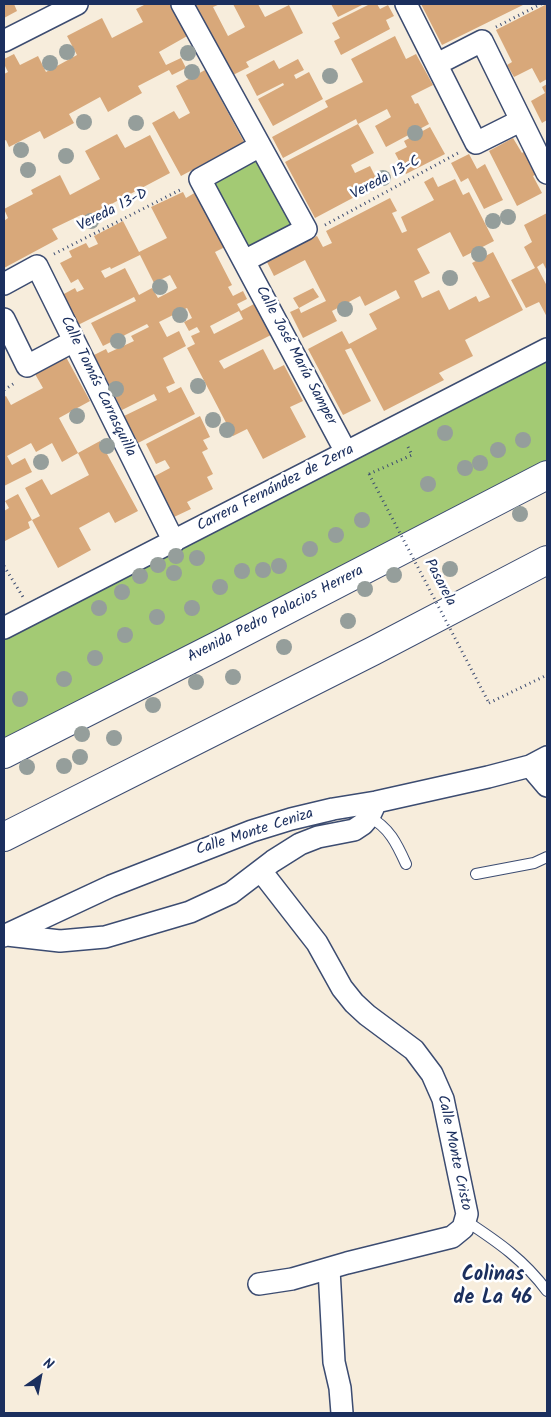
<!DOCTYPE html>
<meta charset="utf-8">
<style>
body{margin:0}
#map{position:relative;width:551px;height:1417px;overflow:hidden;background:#f7eddc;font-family:Kalam,sans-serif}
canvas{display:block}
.frame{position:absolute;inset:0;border:5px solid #1b2f5e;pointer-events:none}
.north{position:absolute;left:15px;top:1352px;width:50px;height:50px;-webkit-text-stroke:4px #fff;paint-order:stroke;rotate:33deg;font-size:14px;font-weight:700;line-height:20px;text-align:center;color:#1b2f5e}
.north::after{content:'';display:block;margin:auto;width:18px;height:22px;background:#1b2f5e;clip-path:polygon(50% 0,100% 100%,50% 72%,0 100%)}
</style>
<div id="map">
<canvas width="551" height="1417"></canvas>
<div class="frame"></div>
<div class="north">N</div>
</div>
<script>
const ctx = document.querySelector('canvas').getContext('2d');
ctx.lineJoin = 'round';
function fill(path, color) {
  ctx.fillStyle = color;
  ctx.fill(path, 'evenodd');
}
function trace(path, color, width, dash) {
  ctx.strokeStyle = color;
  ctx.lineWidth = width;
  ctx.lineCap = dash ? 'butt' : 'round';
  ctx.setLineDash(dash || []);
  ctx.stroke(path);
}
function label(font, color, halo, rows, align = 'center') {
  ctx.font = font + ' Kalam,sans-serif';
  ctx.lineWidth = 5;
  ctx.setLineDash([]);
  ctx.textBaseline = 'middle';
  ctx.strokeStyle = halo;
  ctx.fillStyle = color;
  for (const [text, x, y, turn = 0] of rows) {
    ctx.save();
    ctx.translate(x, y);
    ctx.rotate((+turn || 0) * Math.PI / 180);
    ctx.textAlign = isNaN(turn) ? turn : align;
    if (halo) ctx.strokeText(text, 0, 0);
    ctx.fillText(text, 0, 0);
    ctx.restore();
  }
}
fill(new Path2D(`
 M258,160L294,229L244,254L209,185Z
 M547,349V475L4,754V628Z`), '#a3ca74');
fill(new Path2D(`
 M4,4H14L17,11L4,18Z
 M146,4H172L189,35L159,52L166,65L181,58L186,68L172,75L169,70L138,86L142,93L108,112L100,97L69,114L74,123L44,139L40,131L9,147L6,140L4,141V74L8,72L4,64V59L14,54L20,65L38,56L46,72L77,55L67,36L102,18L112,38L143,22L136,9Z
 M195,4H220L213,7L228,36L245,27L233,4H258L265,17L289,5L303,33L246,62L249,67L233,75Z
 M331,4H364L338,17Z
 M370,4H377L380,9L388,5L394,16L386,20L390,29L341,55L334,41L340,38L332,23Z
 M421,4H525L442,45Z
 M547,4V79L540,83L532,68L514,77L507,65L512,62L496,30Z
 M395,36L406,59L416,54L433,85L411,96L415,104L418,103L429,124L386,147L375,126L391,117L387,109L358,124L356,119L283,158L272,137L328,107L325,101L363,82L351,59Z
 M298,59L304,70L294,75L296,79L309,72L323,99L273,126L258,99L284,85L283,83L257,96L246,75L274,60L279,69Z
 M205,70L244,142L181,176L152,123L174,111L179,119L190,113L176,86Z
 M547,84V120L542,123L531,101L545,93L542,87Z
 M358,124L374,153L351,165L355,173L370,166L379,184L315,218L285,162Z
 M430,127L445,154L406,174L395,153L407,147L404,141Z
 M117,134L125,148L150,135L170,173L83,219L81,215L52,229L58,239L4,268V221L8,218L4,209L33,194L31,190L60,175L70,195L100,179L85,151Z
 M513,138L522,153L525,151L537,174L533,176L542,193L517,206L489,151Z
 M469,154L477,169L485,164L503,200L484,209L468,178L461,182L451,163Z
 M433,177L438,187L455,179L463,195L469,192L494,241L463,257L450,232L417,249L430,273L414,281L422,298L439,290L449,310L476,296L479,302L490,297L472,263L493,252L523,310L465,340L473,356L439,373L444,380L384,411L351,348L345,350L371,401L343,415L308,349L342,331L349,344L377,329L369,314L400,298L396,290L365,306L360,296L332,311L337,321L303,338L290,312L299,308L301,313L326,301L305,260L274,276L267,262L317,236L323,247L332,243L326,231L390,198L397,211L392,213L402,233L407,231L401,217L434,200L424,182Z
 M183,192L186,198L196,192L225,247L215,252L232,285L228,287L233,296L243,291L247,299L237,304L241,311L254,304L271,335L219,361L224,369L263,349L274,370L284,365L303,401L290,407L306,437L263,459L247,429L233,436L187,348L195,344L191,336L200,332L197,327L189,331L184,322L192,318L187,308L159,322L167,337L179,331L186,346L163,358L175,383L166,387L169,393L181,387L195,414L138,443L124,416L157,400L154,394L122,410L94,355L106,349L108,353L134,341L131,336L149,327L147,324L103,346L91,323L136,301L134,297L78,325L62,295L75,288L77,292L84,289L78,279L71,283L60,263L72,257L69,251L86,243L89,248L98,244L94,236L123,221L139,252L167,238L151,207ZM140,255L154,283L170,275L177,288L158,298L152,288L139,295L125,268L105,278L101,271L110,267L111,269ZM239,311L243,319L214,334L210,326Z
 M547,213V271L543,263L537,267L547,286V317L539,302L526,308L511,280L535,268L524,247L532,242L524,225Z
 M313,288L319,297L299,308L293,298Z
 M66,357L90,401L59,418L78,453L62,462L52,443L36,452L31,443L7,456L12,465L25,458L32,472L4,486V397L6,396L11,405L43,388L35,374Z
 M200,416L210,437L203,440L208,449L202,452L213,474L207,477L213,489L187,502L191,509L174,517L153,477L170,468L165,460L156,464L146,444Z
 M100,441L138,511L115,523L109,512L79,528L91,550L58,568L32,520L40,516L25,488L42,479L51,495L89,475L78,453Z
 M18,494L32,520L28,522L30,528L5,541L4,538V511L9,508L5,501Z`), '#d8a87a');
const lane = new Path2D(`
 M369,817C389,827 397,844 406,864
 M476,874L534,863L547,857
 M466,1221C498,1242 524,1260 547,1291`);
const street = new Path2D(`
 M182,4L306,229L244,261
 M406,4L476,143L520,121
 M4,41L77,4
 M437,64L482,41L547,173
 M260,146L200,179L346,452
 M4,284L37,266L174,542
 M4,319L27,366L74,341
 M4,628L547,349
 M530,766L547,786
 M7,935L60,941L105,937L190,912L231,893L273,861L300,844L318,837L354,830L363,824L369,817L376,802
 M4,936L111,886L252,831L291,819L333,809L376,802L488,777L530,766L547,757
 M329,1269L334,1362L340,1388L342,1413
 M259,1284L292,1279L347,1263L452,1237L463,1228L467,1214L443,1099L432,1074L414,1050L367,1015L354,1003L342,988L317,943L261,871`);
const secondary = new Path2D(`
 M4,754L217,646L547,475
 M4,837L373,651L547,560`);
trace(lane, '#3c4c71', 12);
trace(street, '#3c4c71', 24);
trace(secondary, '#3c4c71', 30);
trace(new Path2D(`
 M496,27L541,4
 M325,225L458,153
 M54,254L182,189
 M4,390L16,382
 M369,474L412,455L407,445
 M4,566L23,597
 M489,703L547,675`), '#3c4c71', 3, [1, 4]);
trace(lane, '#fff', 10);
trace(street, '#fff', 21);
trace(secondary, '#fff', 28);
trace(new Path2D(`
 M369,474L489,703`), '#3c4c71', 3, [1, 4]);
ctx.fillStyle = '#959e9b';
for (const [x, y] of [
 [67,52],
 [188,53],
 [50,63],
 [192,72],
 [330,76],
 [84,122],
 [136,123],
 [415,133],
 [21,150],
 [66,156],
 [28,170],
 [383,178],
 [508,217],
 [91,221],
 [493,221],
 [479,254],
 [450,278],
 [160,287],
 [345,309],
 [180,315],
 [118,341],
 [198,386],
 [116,389],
 [77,416],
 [213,420],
 [227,430],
 [445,433],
 [523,440],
 [107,446],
 [498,450],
 [41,462],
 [480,463],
 [465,468],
 [428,484],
 [520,514],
 [362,520],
 [336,535],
 [310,549],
 [176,556],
 [197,558],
 [158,565],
 [279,566],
 [450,569],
 [263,570],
 [242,571],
 [174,573],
 [394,575],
 [140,576],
 [220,587],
 [365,589],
 [122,592],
 [99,608],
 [192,608],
 [157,617],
 [348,621],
 [125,635],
 [284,647],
 [95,658],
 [233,677],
 [64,679],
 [196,682],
 [20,699],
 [153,705],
 [82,734],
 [114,738],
 [80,757],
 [64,766],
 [27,767]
]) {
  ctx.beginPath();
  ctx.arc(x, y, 8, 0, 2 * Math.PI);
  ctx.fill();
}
label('15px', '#1b2f5e', '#fff', [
 ["Vereda 13-C",386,179,-28],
 ["Vereda 13-D",113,211,-27],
 ["Calle José María Samper",295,356,62],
 ["Calle Tomás Carrasquilla",97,387,64],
 ["Carrera Fernández de Zerra",276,489,-27],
 ["Pasarela",439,583,62],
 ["Avenida Pedro Palacios Herrera",276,615,-27],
 ["Calle Monte Ceniza",255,833,-18],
 ["Calle Monte Cristo",453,1153,78]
]);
label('bold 20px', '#1b2f5e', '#fff', [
 ["Colinas",493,1277],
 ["de La 46",493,1300]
]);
</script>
